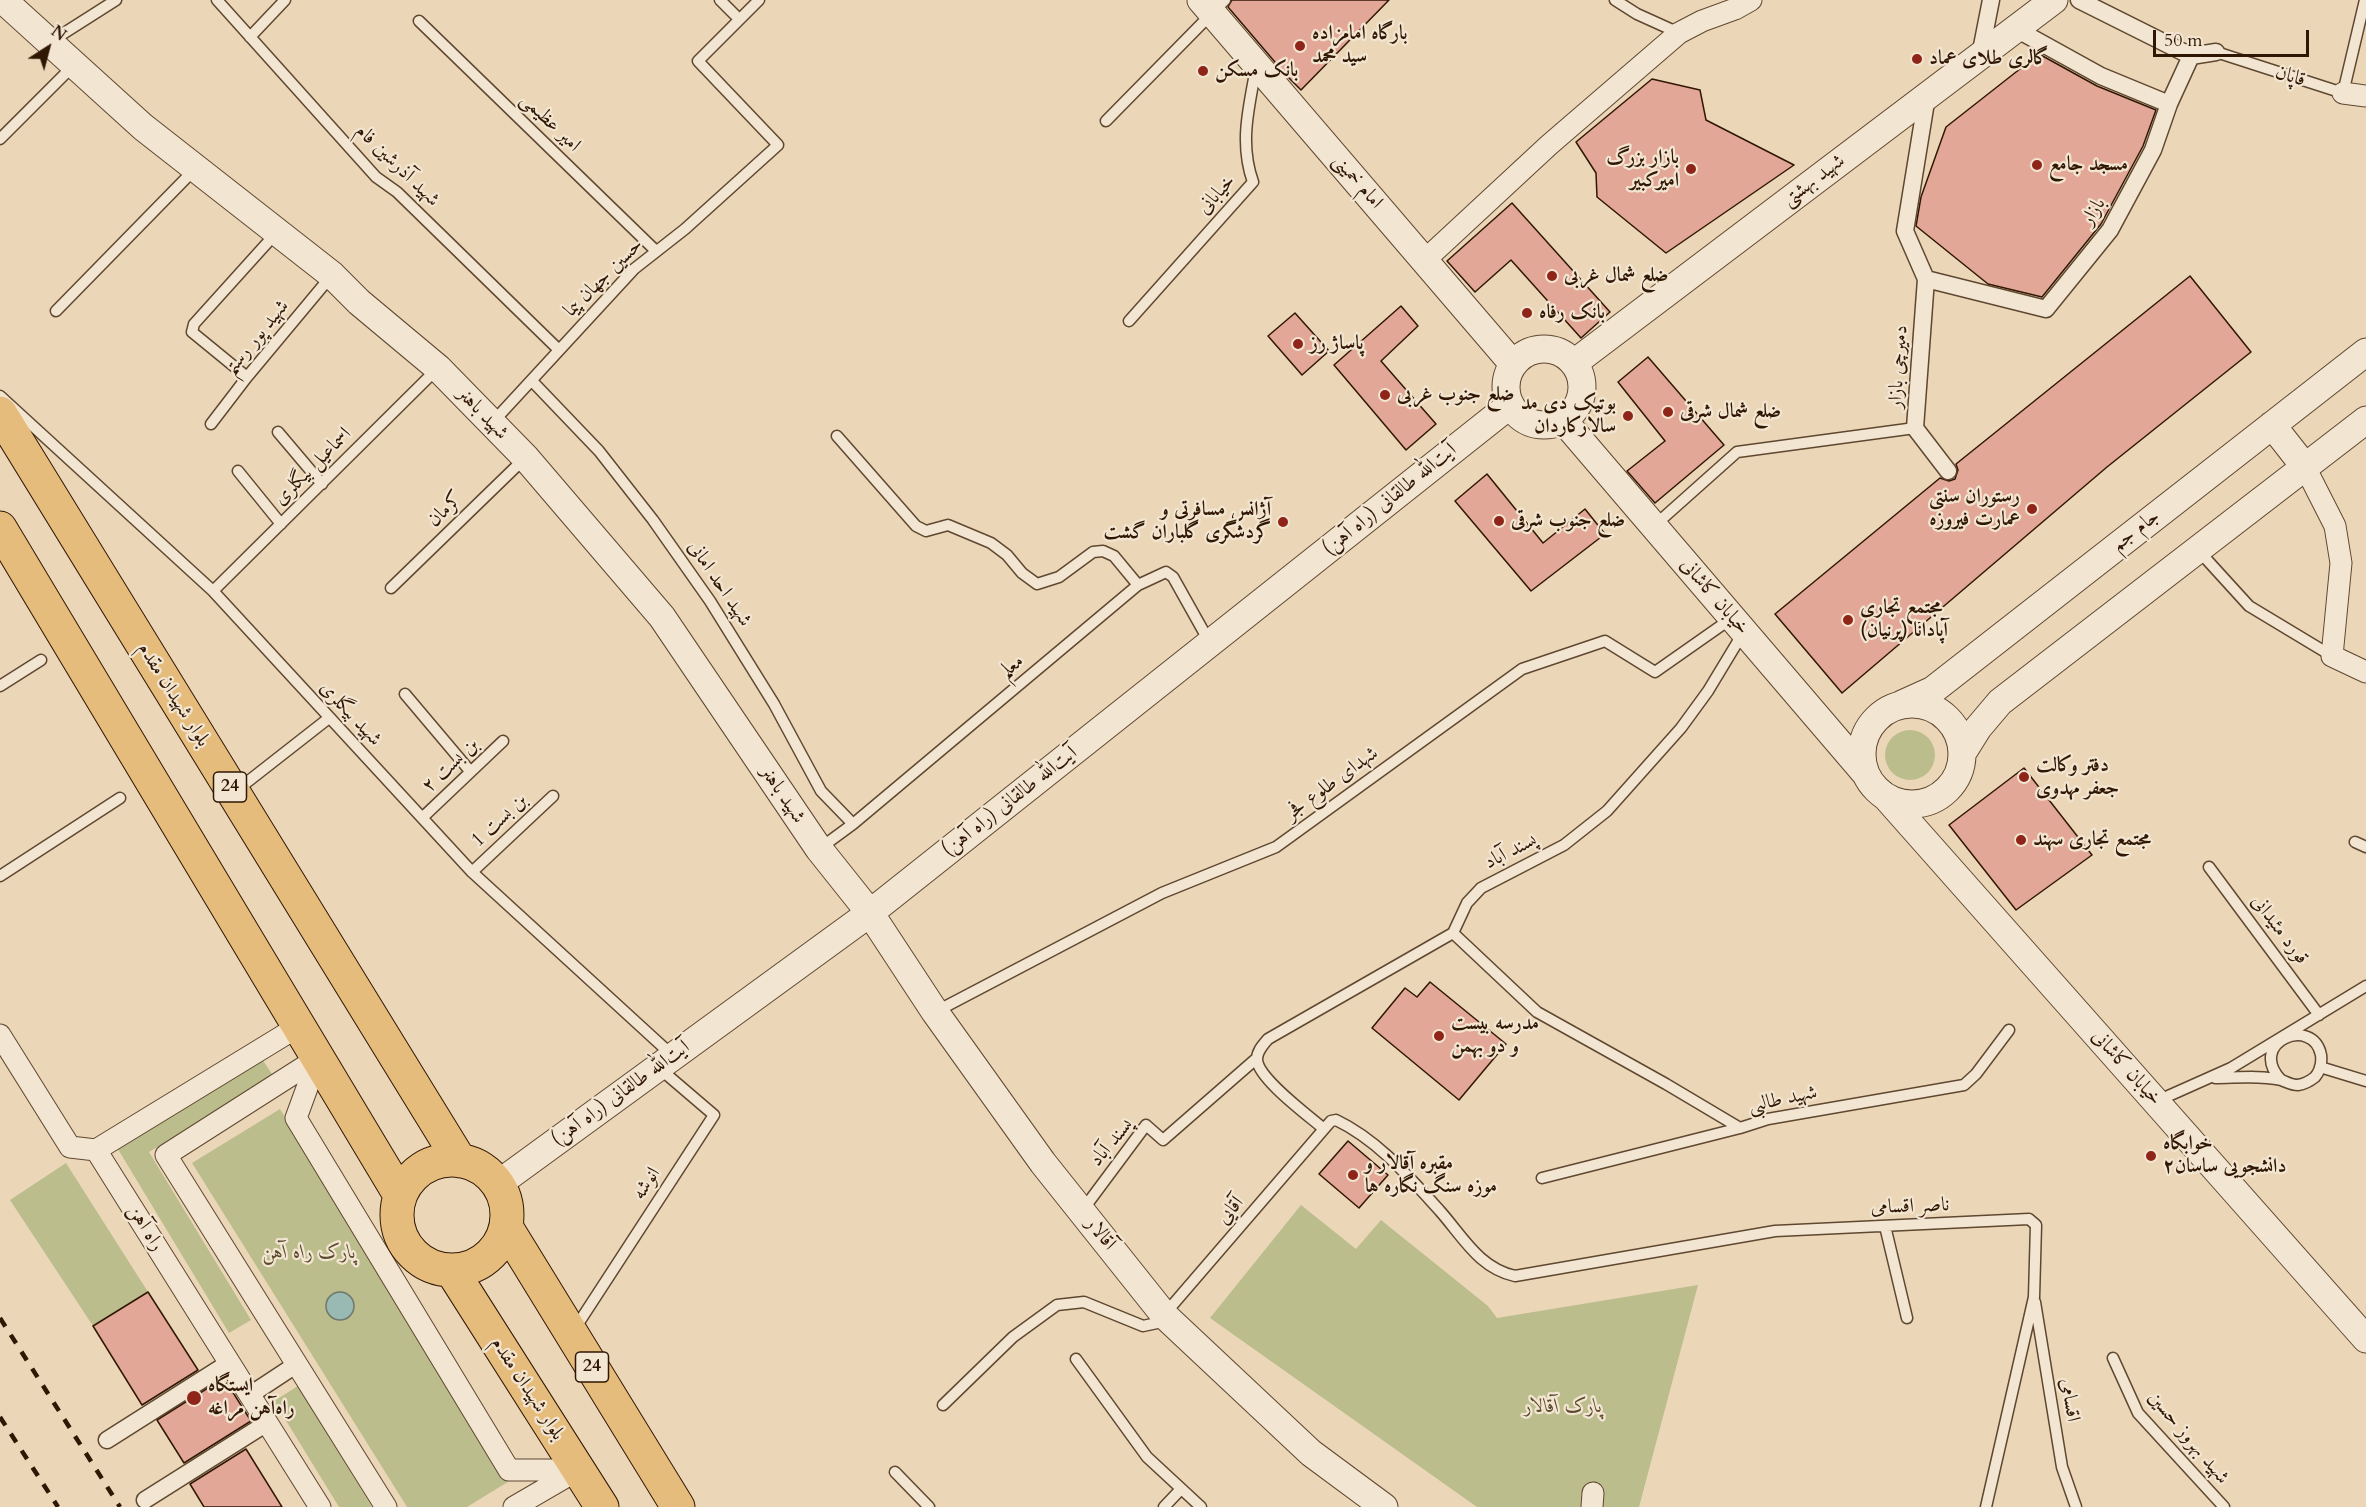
<!DOCTYPE html>
<meta charset="utf-8">
<style>
body{margin:0}
#map{position:relative;width:2366px;height:1507px;overflow:hidden;background:#ebd7b8;font-family:Cardo,serif}
canvas{display:block}
.north{position:absolute;left:18px;top:18px;width:60px;height:60px;-webkit-text-stroke:4px #f2e5d1;paint-order:stroke;rotate:36deg;font-size:16px;font-weight:700;line-height:24px;text-align:center;color:#301703}
.north::after{content:'';display:block;margin:auto;width:21px;height:27px;background:#301703;clip-path:polygon(50% 0,100% 100%,50% 72%,0 100%)}
.scale{position:absolute;left:2153px;top:30px;width:156px;height:27px;box-sizing:border-box;border:3px solid #301703;border-top:0;padding-left:8px;font-size:18px;line-height:21px;white-space:nowrap;color:#301703;-webkit-text-stroke:4px #f2e5d1;paint-order:stroke}
</style>
<div id="map">
<canvas width="2366" height="1507"></canvas>
<div class="north">N</div>
<div class="scale">50 m</div>
</div>
<script>
const ctx = document.querySelector('canvas').getContext('2d');
ctx.lineJoin = 'round';
function fill(path, color) {
  ctx.fillStyle = color;
  ctx.fill(path, 'evenodd');
}
function trace(path, color, width, dash) {
  ctx.strokeStyle = color;
  ctx.lineWidth = width;
  ctx.lineCap = dash ? 'butt' : 'round';
  ctx.setLineDash(dash || []);
  ctx.stroke(path);
}
function label(font, color, halo, rows, align = 'center') {
  ctx.font = font + ' Cardo,Amiri,serif';
  ctx.lineWidth = 4.5;
  ctx.setLineDash([]);
  ctx.textBaseline = 'middle';
  ctx.strokeStyle = halo;
  ctx.fillStyle = color;
  for (const [text, x, y, turn = 0] of rows) {
    ctx.save();
    ctx.translate(x, y);
    ctx.rotate((+turn || 0) * Math.PI / 180);
    ctx.textAlign = isNaN(turn) ? turn : align;
    if (halo) ctx.strokeText(text, 0, 0);
    ctx.fillText(text, 0, 0);
    ctx.restore();
  }
}
fill(new Path2D(`
 M1885 755a25 25 0 1 1 50 0a25 25 0 1 1-50 0Z
 M262,1059L274,1077L149,1152L251,1320L229,1333L116,1146Z
 M280,1109L511,1480L467,1507H407L192,1163Z
 M66,1163L148,1292L93,1326L10,1200Z
 M1301,1205L1356,1249L1381,1220L1488,1306L1497,1318L1698,1285L1639,1507H1477L1210,1318Z
 M298,1386L372,1507H339L274,1401Z`), '#bbbd8d');
const water = new Path2D(`
 M326 1306a14 14 0 1 1 28 0a14 14 0 1 1-28 0Z`);
fill(water, '#99b9b3');
trace(water, '#6f786d', 1.5);
const building = new Path2D(`
 M1232,0H1389L1301,90L1286,75L1228,7Z
 M2039,54L2097,86L2156,110L2143,146L2101,224L2042,297L1988,284L1916,226L1921,197L1946,127Z
 M1652,79L1700,90L1706,120L1794,165L1666,253L1597,197L1596,173L1576,142Z
 M1512,203L1610,312L1581,338L1511,260L1475,292L1447,261Z
 M2190,276L2251,352L2107,467L1842,693L1775,614L1940,478L1949,481L1955,479L1958,470L1956,464Z
 M1401,306L1418,326L1381,361L1436,424L1406,450L1334,365Z
 M1295,313L1329,351L1302,375L1268,336Z
 M1648,357L1724,445L1655,503L1627,471L1665,441L1618,382Z
 M1487,474L1543,543L1585,509L1605,534L1531,591L1455,501Z
 M2024,768L2092,855L2016,910L1949,825Z
 M1430,982L1506,1044L1459,1100L1372,1028L1405,988L1417,997Z
 M1348,1141L1388,1175L1359,1208L1319,1174Z
 M148,1292L198,1370L142,1405L93,1326Z
 M219,1381L222,1387L227,1383L251,1421L184,1463L157,1420Z
 M246,1449L282,1507H204L190,1484Z`);
fill(building, '#e2a796');
trace(building, '#301703', 1.5);
const service = new Path2D(`
 M217,0L376,177L397,192L559,350
 M720,0L739,19
 M1615,0L1637,14L1679,33
 M419,21L656,251
 M250,37L285,0
 M50,42L116,0
 M2216,52L2343,93L2365,0
 M1106,121L1225,0
 M0,139L75,64
 M56,311L196,168
 M1129,321L1253,182C1239,143 1249,107 1256,68
 M247,377L192,332L194,324L277,232
 M532,381L599,451L653,520L710,601L774,704L821,791L853,824
 M0,396L213,591L472,872L673,1056
 M492,423L634,269L685,229L778,145L698,61L759,0
 M211,424L247,377L332,275
 M278,432L322,484
 M837,436L916,526L926,531L948,525L991,543L1007,555L1022,573L1037,584L1059,577L1093,552L1103,551L1114,556L1138,585
 M238,471L281,524
 M1654,526L1737,452L1915,428
 M2198,550L2249,606L2332,656
 M391,588L525,458
 M213,591L438,368
 M0,686L41,660
 M405,694L470,771
 M237,790L329,718
 M423,817L503,741
 M2355,842L2366,847
 M819,849L853,824L1138,585L1166,572L1173,577L1210,643
 M2209,867L2319,1015
 M472,872L553,796
 M0,876L120,798
 M1453,933L1537,1012L1666,1084L1740,1128
 M935,1012L1162,893L1276,847L1522,669L1605,641L1655,672L1732,618
 M2320,1067L2366,1081
 M2215,1078C2236,1078 2260,1075 2281,1080C2287,1082 2291,1085 2298,1085C2305,1084 2310,1081 2315,1077C2320,1071 2322,1063 2321,1055C2313,1015 2246,1042 2281,1080
 M2157,1101L2231,1068L2366,986
 M1324,1129C1309,1116 1257,1078 1257,1059C1257,1051 1263,1045 1268,1039L1453,933L1467,903L1481,888L1564,845L1607,811L1681,728L1708,691L1743,633
 M1542,1178L1740,1128L1768,1119L1964,1085L1976,1074L2009,1030
 M1082,1211L1146,1125L1163,1140L1257,1058
 M1885,1226L1907,1318
 M2035,1302L2062,1467L2076,1507
 M574,1330L714,1115L659,1068
 M2113,1358L2138,1413L2224,1507
 M1076,1359L1147,1457L1201,1507
 M943,1405L1013,1337L1057,1305L1084,1302L1143,1326L1157,1323L1324,1129L1331,1121L1336,1120C1378,1140 1409,1177 1440,1211C1463,1237 1479,1268 1515,1276L1775,1231L2029,1219L2036,1225L2034,1297L1986,1507
 M895,1472L929,1507
 M1164,1507L1181,1489`);
const pedestrian = new Path2D(`
 M2079,0L2191,56L2169,104
 M1980,56L1991,0
 M2191,56L2216,52
 M1927,96L1905,231L1926,279L1915,428L1948,471
 M1926,279L2046,309L2110,230L2153,150L2169,104L2101,76L2016,29
 M250,1395L297,1364
 M107,1440L230,1362
 M145,1500L267,1423`);
const minor = new Path2D(`
 M2343,93L2366,96
 M1425,260L1549,145L1679,33L1702,21L1735,9L1751,0
 M2305,467L2335,526L2341,563L2332,656L2366,672
 M299,1026L96,1150L320,1507
 M0,1035L70,1147L96,1150
 M318,1058L166,1155L386,1507
 M318,1058L296,1118L509,1470H579
 M514,1507L576,1471
 M1592,1507L1593,1493`);
const tertiary = new Path2D(`
 M3,0L143,127L332,275L359,302L438,368L526,458L662,617L819,849L870,913L935,1012L1043,1163L1165,1316L1311,1453L1384,1507
 M1201,0L1513,364
 M1506 387a38 38 0 1 1 76 0a38 38 0 1 1-76 0Z
 M1574,363L2054,0
 M1563,420L1865,773
 M2272,425L2305,467
 M1862 754a50 50 0 1 1 100 0a50 50 0 1 1-100 0Z
 M1902,704L1933,690L2366,352
 M1963,752L1978,728L2000,702L2366,420
 M1886,797L2366,1339
 M498,1184L870,913L1510,405`);
const primary = new Path2D(`
 M0,413L460,1161
 M0,528L400,1195
 M397 1215a55 55 0 1 1 110 0a55 55 0 1 1-110 0Z
 M506,1227L678,1507
 M452,1271L602,1507`);
trace(service, '#5f4730', 13);
trace(pedestrian, '#5f4730', 19);
trace(minor, '#5f4730', 23);
trace(tertiary, '#5f4730', 29);
trace(primary, '#301703', 35);
trace(service, '#f2e5d1', 10);
trace(pedestrian, '#f2e5d1', 16);
trace(minor, '#f2e5d1', 21);
trace(tertiary, '#f2e5d1', 27);
trace(primary, '#e6bc7c', 33);
trace(new Path2D(`
 M0,1318L120,1507
 M0,1417L58,1507`), '#301703', 4.5, [10, 10]);
for (const [x, y, r, color] of [
 [1300,46,6,"#8f2418"],
 [1917,59,6,"#8f2418"],
 [1203,71,6,"#8f2418"],
 [2037,165,6,"#8f2418"],
 [1691,169,6,"#8f2418"],
 [1552,276,6,"#8f2418"],
 [1527,313,6,"#8f2418"],
 [1298,344,6,"#8f2418"],
 [1385,395,6,"#8f2418"],
 [1668,412,6,"#8f2418"],
 [1628,416,6,"#8f2418"],
 [2032,509,6,"#8f2418"],
 [1499,521,6,"#8f2418"],
 [1283,522,6,"#8f2418"],
 [1848,620,6,"#8f2418"],
 [2024,777,6,"#8f2418"],
 [2021,840,6,"#8f2418"],
 [1439,1036,6,"#8f2418"],
 [2151,1156,6,"#8f2418"],
 [1353,1175,6,"#8f2418"],
 [194,1398,8,"#8f2418"]
]) {
  const dot = new Path2D();
  dot.arc(x, y, r, 0, 2 * Math.PI);
  ctx.fillStyle = color;
  ctx.fill(dot);
  trace(dot, '#f2e5d1', 2);
}
for (const [x, y, w] of [
 [230,787,33],
 [592,1367,33]
]) {
  const box = new Path2D();
  box.roundRect(x - w / 2, y - 15, w, 30, 4.5);
  ctx.fillStyle = '#f2e5d1';
  ctx.fill(box);
  trace(box, '#301703', 1.5);
}
label('bold 18px', '#301703', null, [
 ["24",230,787],
 ["24",592,1367]
]);
label('bold 20px', '#301703', '#f2e5d1', [
 ["بارگاه امامزاده",1312,34],
 ["سید محمد",1312,57],
 ["گالری طلای عماد",1929,59],
 ["بانک مسکن",1215,71],
 ["بازار بزرگ",1679,158,"right"],
 ["امیرکبیر",1679,181,"right"],
 ["مسجد جامع",2049,165],
 ["ضلع شمال غربی",1564,276],
 ["بانک رفاه",1539,313],
 ["پاساژ رز",1310,344],
 ["ضلع جنوب غربی",1397,395],
 ["بوتیک دی مد",1616,404,"right"],
 ["سالارکاردان",1616,427,"right"],
 ["ضلع شمال شرقی",1680,412],
 ["رستوران سنتی",2020,497,"right"],
 ["عمارت فیروزه",2020,520,"right"],
 ["آژانس مسافرتی و",1271,510,"right"],
 ["گردشگری گلباران گشت",1271,533,"right"],
 ["ضلع جنوب شرقی",1511,521],
 ["مجتمع تجاری",1860,608],
 ["آپادانا (پرنیان)",1860,631],
 ["دفتر وکالت",2036,766],
 ["جعفر مهدوی",2036,789],
 ["مجتمع تجاری سهند",2033,840],
 ["مدرسه بیست",1451,1024],
 ["و دو بهمن",1451,1047],
 ["خوابگاه",2163,1144],
 ["دانشجویی ساسان۲",2163,1167],
 ["مقبره آقالار و",1365,1164],
 ["موزه سنگ نگاره ها",1365,1187],
 ["ایستگاه",208,1386],
 ["راه‌آهن مراغه",208,1409]
], 'left');
label('20px', '#301703', '#f2e5d1', [
 ["قاپان",2290,77,17],
 ["امیر عظیمی",550,123,44],
 ["شهید آذرشین فام",397,166,44],
 ["شهید بهشتی",1814,181,-37],
 ["امام خمینی",1357,182,49],
 ["خیابانی",1217,195,-48],
 ["بازار",2094,212,-58],
 ["حسین جهان پیما",604,278,-45],
 ["شهید پور رستم",257,338,-51],
 ["دمیرچی بازار",1899,367,-86],
 ["شهید باهنر",482,414,46],
 ["اسماعیل بیگلری",313,467,-45],
 ["(راه آهن) آیت‌الله طالقانی",1390,500,-39],
 ["کرمان",446,510,-44],
 ["جام جم",2136,531,-38],
 ["شهید احد امانی",719,584,56],
 ["خیابان کاشانی",1714,597,49],
 ["معلم",1012,667,-40],
 ["بلوار شهیدان مقدم",173,695,58],
 ["شهید بیگلری",350,714,47],
 ["بن بست ۲",451,766,-43],
 ["شهدای طلوع فجر",1332,784,-36],
 ["شهید باهنر",782,795,56],
 ["(راه آهن) آیت‌الله طالقانی",1010,802,-38],
 ["بن بست 1",500,821,-43],
 ["پسند آباد",1511,852,-27],
 ["قورد مئیدانی",2279,930,53],
 ["خیابان کاشانی",2126,1068,48],
 ["(راه آهن) آیت‌الله طالقانی",621,1094,-36],
 ["شهید طالبی",1783,1100,-12],
 ["پسند آباد",1112,1143,-50],
 ["انوشه",647,1184,-57],
 ["ناصر اقسامی",1910,1207,-2],
 ["آقایی",1231,1211,-50],
 ["راه آهن",145,1228,58],
 ["آقالار",1100,1234,51],
 ["بلوار شهیدان مقدم",527,1389,57],
 ["اقسامی",2069,1400,81],
 ["شهید بهروز حسین",2188,1438,50]
]);
label('italic 20px', '#5a492c', '#f2e5d1', [
 ["پارک راه آهن",309,1253],
 ["پارک آقالار",1563,1407]
]);
</script>
